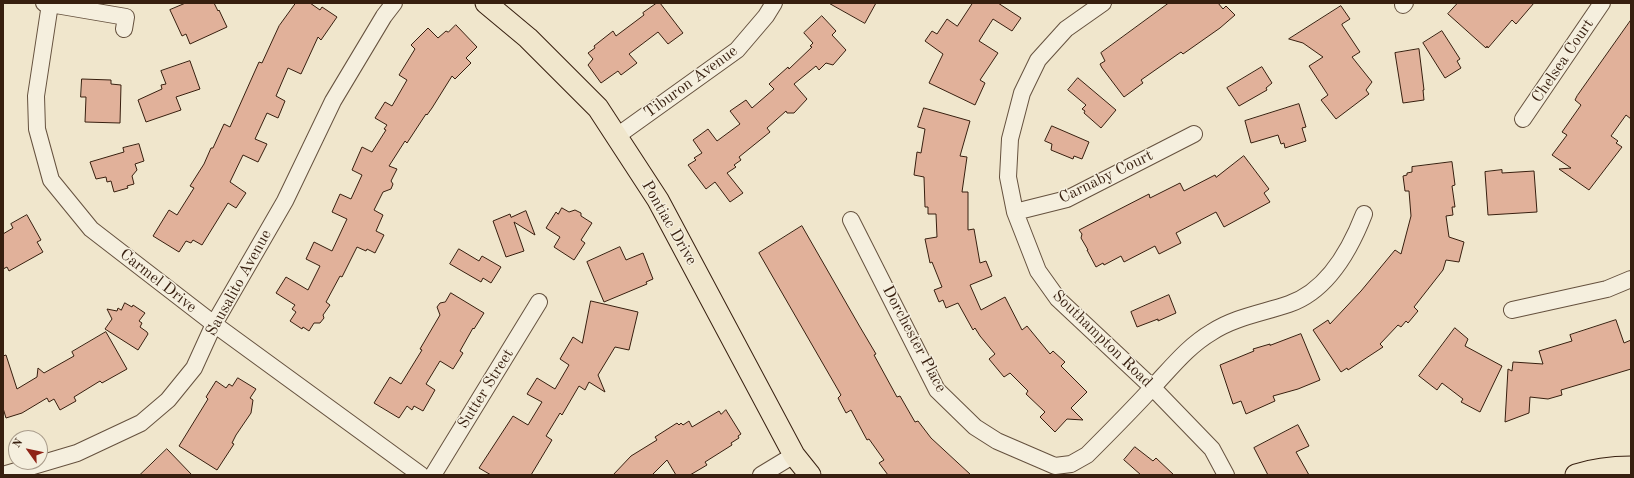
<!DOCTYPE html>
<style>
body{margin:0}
#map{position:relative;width:1634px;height:478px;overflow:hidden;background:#f0e6cc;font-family:"Old Standard TT",serif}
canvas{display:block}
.frame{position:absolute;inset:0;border:4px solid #371f0f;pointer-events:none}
.north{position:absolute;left:8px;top:430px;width:40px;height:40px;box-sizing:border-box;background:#f5efde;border:1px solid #a99c8b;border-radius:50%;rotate:303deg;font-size:11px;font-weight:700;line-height:16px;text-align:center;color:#371f0f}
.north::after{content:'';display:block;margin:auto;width:14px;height:18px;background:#8f2418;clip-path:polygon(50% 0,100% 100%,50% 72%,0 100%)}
</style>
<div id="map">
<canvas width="1634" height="478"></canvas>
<div class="frame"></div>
<div class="north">N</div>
</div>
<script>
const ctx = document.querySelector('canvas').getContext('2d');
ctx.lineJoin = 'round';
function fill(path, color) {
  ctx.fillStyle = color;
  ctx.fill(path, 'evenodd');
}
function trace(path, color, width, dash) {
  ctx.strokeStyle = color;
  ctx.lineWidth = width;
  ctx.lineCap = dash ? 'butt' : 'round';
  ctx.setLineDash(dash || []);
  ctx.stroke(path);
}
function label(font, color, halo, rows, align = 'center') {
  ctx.font = font + ' "Old Standard TT",serif';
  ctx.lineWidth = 3;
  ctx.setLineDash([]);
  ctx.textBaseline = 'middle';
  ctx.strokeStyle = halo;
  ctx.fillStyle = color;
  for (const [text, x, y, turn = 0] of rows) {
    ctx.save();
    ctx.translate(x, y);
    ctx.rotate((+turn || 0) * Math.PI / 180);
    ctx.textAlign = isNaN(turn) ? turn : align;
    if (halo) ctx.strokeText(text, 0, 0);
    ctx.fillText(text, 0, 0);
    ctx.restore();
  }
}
const building = new Path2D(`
 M186,3H214L218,11L219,10L227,27L190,44L186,34L182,36L170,10Z
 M296,3H310L320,10L322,7L337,17L321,40L318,37L301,74L288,68L276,96L285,101L278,118L267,113L255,139L267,144L258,162L243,155L230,182L246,193L236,208L228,203L202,245L193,240L191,243L186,241L179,252L153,236L169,210L177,215L194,188L190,186L204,164L211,148H213L224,124L230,127L259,62L262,63L279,26Z
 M657,3H660L683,33L668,44L658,32L629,54L637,63L621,75L618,71L601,83L588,65L593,59L588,53L595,48L594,46L613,31L616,36L644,15L643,13Z
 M829,3H876L865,23Z
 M973,3H998L1021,18L1012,31L993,19L979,41L998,53L980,80L985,83L975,105L929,83L943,54L925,41L932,31L937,34L947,19L957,26Z
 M1169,3H1218L1223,9L1226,6L1235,15L1220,28L1183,54L1181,52L1141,80L1143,83L1124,97L1102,68L1100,64L1105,61L1101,53Z
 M1458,3H1534L1516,24L1512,20L1488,48L1487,46L1486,48L1448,14Z
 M1341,6L1350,19L1342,24V25L1360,52L1352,57L1372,82L1366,90L1369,94L1336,119L1321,100L1328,95L1309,66L1323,57L1303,43L1289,39Z
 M822,16L836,31L832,35L846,50L833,65L826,63L819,70L816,66L794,84L807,99L794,113H787L786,111L767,128L770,132L739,157L741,160L734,165L736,167L727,173L743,193L730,202L715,182L706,189L688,165L696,160L694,158L702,153L693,140L708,129L717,141L740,124L730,111L746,100L752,108L774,89L769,84L788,67L789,69L812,47L810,46L813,43L804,33Z
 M1631,20V119L1626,115L1611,136L1618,141L1616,143L1622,147L1589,190L1559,169L1571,168L1552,155L1567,135L1562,132L1581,105L1575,100L1577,96Z
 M456,25L477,47L466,58L471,63L455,79L452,76L432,108L427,115L426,114L407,143L405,141L389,166L397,169L391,181L393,184L391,189L383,192L374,210L383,215L376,231L384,235L375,253L367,249L366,251L357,247L342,277L340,276L326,302L330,305L323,315L324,318L320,323H314L309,331L303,327L302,329L290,321L296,312L292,309L295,305L276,293L286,277L308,290L320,266L306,259L314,242L332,251L347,219L332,212L340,194L351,199L362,175L352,170L362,147L372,152L386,130L384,129L387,125L375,118L385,102L392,106L407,80L399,75L415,49L411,45L428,28L438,38L446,31L448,32Z
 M1442,31L1460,59L1457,61L1461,68L1445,78L1423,43Z
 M1419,49L1424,90H1423L1424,100L1403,103L1395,53Z
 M190,61L200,89L176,97L181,110L146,122L138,100L162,89L161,85L166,84L161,71Z
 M1262,67L1272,83L1266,88L1267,90L1239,106L1227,88Z
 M1078,78L1116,110L1101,128L1084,113L1085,111L1082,109L1086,105L1068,90Z
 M82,79L111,80V84L121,85L120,123L85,122L86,97H81Z
 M1299,104L1306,127L1302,128L1306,141L1285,148L1284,143L1281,144L1278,135L1251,143L1245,121Z
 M924,108L970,121L960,156L967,157L962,192H968V230L974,229L980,263L986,261L992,276L970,285L981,310L1005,297L1022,330L1027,326L1050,354L1053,351L1065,362L1061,366L1087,392L1071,408L1083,420L1067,419L1055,432L1040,417L1045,412L1026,394L1028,391L1010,373L1004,377L989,359L995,354L980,336L975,328L973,330L958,303L946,308L943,300L939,302L934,290L942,287L932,262L930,263L925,239L937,237L936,214H928V207H925L924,177L914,175L917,152L921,153L925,129L918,127Z
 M1052,126L1089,142L1082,159L1074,156L1073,159L1051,150L1052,144L1045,141Z
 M139,144L144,161L135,164L137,170L132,176L134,184L127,186L128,188L114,192L111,181L107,182L106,177L96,179L90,162L124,152L123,148Z
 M1244,156L1269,189L1264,193L1270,202L1224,227L1216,212L1176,233L1181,243L1159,254L1155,246L1124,262L1121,256L1104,265L1103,263L1096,267L1087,250H1088L1081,238L1082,234L1079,230L1149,194L1150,198L1180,183L1184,191L1215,175L1216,177Z
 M1452,162L1455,185L1452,186L1455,207H1452L1453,215L1446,216L1449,237L1464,242L1459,262L1446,260L1443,270L1414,307L1418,311L1408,323L1406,321L1401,327L1398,325L1380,344L1383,347L1348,370L1347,368L1341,372L1313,330L1328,320L1330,324L1361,291L1395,250L1401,254L1411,216L1409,191H1405L1403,176L1407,175V173L1412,172V167Z
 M1502,170V173L1534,171L1537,212L1488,215L1485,172Z
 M562,208L569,212L575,210L581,213V216L592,223L581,240L585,243L574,260L554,247L560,237L546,228L556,212L558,214Z
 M526,211L535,235L514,222L524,251L506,257L493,221L510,214L511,217Z
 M27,215L41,240L37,242L43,252L9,271L7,267L3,269V234L13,228L11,224Z
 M802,226L860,327L876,354L874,355L897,397L900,396L915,422L918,421L931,438L971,475H888L879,463L884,460L869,439L867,440L851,410L846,413L838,398L841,395L759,253Z
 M620,247L626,260L643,253L653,279L646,282L647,284L604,302L587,262Z
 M459,249L479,261L482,256L501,267L491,283L483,278L481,282L450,264Z
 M451,293L484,313L474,329L473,328L460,351L463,353L453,369L440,361L426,384L435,390L423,411L414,406L412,410L407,406L399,418L374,403L390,377L401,384L422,350L420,349L440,315L437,307L440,303L445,302Z
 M1169,295L1176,313L1158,321V319L1137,327L1131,312Z
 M591,301L638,312L629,350L615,347L598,375L605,392L589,382L585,390L579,386L562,415L560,413L546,436L552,440L531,475H491L479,468L513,416L528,425L542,402L527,394L537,378L555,389L569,365L560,359L573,337L582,343Z
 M125,303L132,307L133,305L145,313L139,321L142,323L140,327L147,332L148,334L138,350L105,329L112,319L107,309L117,311L118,308L121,310Z
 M1616,320L1624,343L1631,340V369L1561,390L1562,395L1548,399L1530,397L1529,413L1505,422L1508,369L1512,371L1513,362L1543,364L1539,351L1572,341L1570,335Z
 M1455,328L1468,339L1465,346L1502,366L1480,412L1461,402L1463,399L1442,383L1437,390L1419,376Z
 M106,332L127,369L102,383L100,381L74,397L76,401L60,410L54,399L49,402L47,398L22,413L6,418L3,408V356L6,355L17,389L37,377L38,368L44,373L74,356L72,352Z
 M1301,334L1320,380L1298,389L1273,396L1275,401L1246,414L1241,401L1233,404L1220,365L1254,351L1253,349L1270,344V345Z
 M238,378L256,389L250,398L253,400L251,413L236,435L232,443L234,444L217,470L179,446L208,399L206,397L216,381L226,388L229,384L232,386Z
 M726,410L741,434L738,436L739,438L731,443L732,445L705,462L707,465L690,475H676L667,460L652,475H613L631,456L657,440L655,437L677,423L679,425L681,423L683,425L689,421L692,427L719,411L721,414Z
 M1298,425L1309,446L1296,452L1309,475H1268L1254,448Z
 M1135,447L1153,461L1156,458L1174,475H1141L1124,460Z
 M167,449L192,475H140Z`);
fill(building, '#e1b19a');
trace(building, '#371f0f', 1);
const minor = new Path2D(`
 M44,3L126,17L124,29
 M1103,3L1066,29L1038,60L1022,93L1010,139L1008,177L1015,212L1038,271L1058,299L1153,388L1212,449L1226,475
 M50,4L36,96L37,129L51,180L91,229L214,324L421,475
 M1403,5L1405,3
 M1523,119L1602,3
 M617,136L737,50L766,16L774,3
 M1015,212L1067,199L1194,134
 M851,220L937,390L975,427L997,441L1055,466L1071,464L1087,455C1109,433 1131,411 1152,388C1171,368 1188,346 1212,332C1235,317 1263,313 1289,304C1327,291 1350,250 1364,214
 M1512,310L1607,289L1631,279
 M3,475L77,453L141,423L168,400L194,368L214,324L285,201L333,101L384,16L394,3
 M433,475L539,302
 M761,475L794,455`);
const major = new Path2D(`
 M486,3L528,38L598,108L658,200L794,455L810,475
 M1576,475C1594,469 1612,467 1631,467`);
trace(minor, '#65513e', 18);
trace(major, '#371f0f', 23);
trace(minor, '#f5efde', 16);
trace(major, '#f0e6cc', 21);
label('16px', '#371f0f', '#f5efde', [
 ["Chelsea Court",1563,61,-56],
 ["Tiburon Avenue",691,82,-36],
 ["Carnaby Court",1106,177,-26],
 ["Pontiac Drive",669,223,60],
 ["Carmel Drive",158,281,38],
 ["Sausalito Avenue",239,283,-61],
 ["Dorchester Place",914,339,62],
 ["Southampton Road",1102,339,44],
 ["Sutter Street",486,389,-58]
]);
</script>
